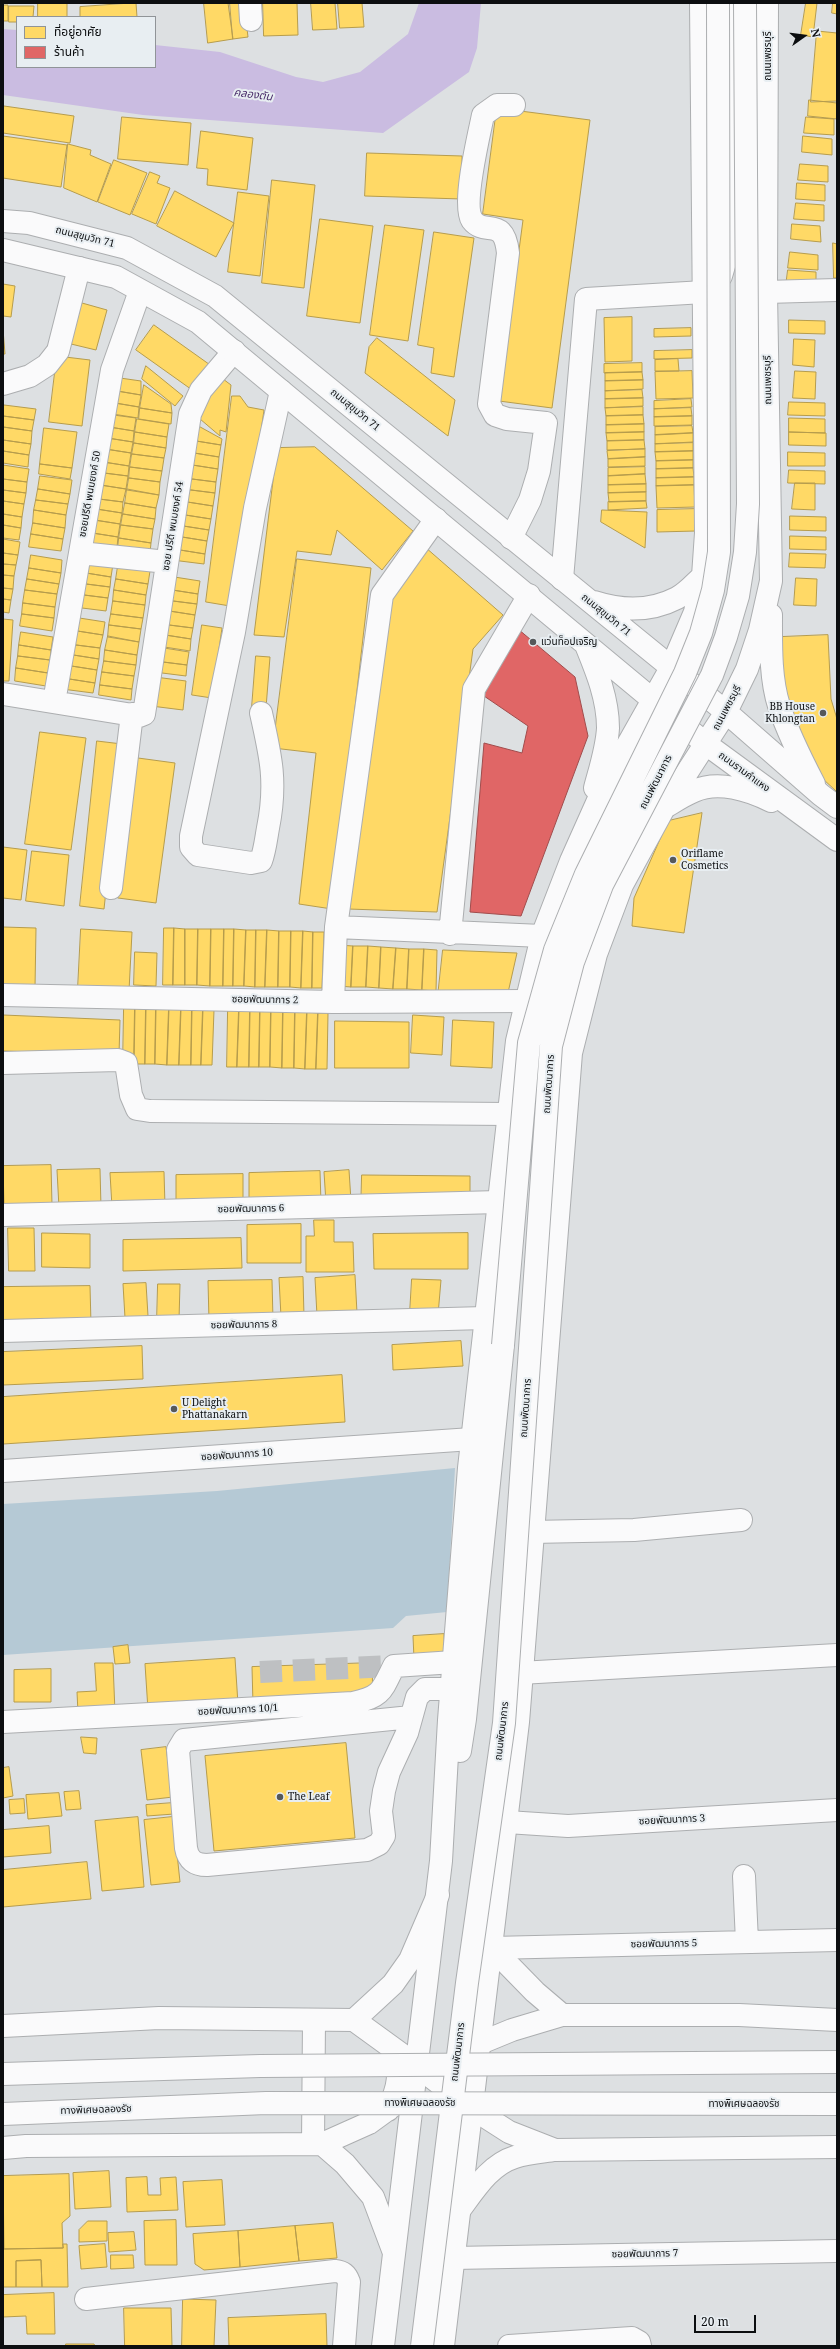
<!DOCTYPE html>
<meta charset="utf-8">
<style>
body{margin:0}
#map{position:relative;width:840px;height:2349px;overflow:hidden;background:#dde0e2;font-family:"Noto Serif","Noto Sans Thai",serif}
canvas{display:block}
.frame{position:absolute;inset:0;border:4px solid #0c0e10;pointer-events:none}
.legend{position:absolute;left:16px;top:16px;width:140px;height:52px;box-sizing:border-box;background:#e8eef2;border:1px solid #909498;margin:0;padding:5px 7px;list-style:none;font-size:12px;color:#0c0e10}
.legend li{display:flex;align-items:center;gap:8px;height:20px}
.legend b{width:20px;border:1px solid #909498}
.north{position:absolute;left:784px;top:16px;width:40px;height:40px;-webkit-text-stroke:3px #e8eef2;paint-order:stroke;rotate:76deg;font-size:11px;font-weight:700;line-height:16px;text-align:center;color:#0c0e10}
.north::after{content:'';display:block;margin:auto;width:14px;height:18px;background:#0c0e10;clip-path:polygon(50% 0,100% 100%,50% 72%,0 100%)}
.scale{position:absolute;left:694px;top:2315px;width:62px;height:18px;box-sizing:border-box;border:2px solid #0c0e10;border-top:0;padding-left:5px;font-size:12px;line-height:14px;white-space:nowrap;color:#0c0e10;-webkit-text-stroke:3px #e8eef2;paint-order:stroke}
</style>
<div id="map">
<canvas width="840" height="2349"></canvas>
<div class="frame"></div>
<ul class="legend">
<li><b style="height:11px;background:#ffd966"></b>ที่อยู่อาศัย</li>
<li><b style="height:11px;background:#e06666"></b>ร้านค้า</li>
</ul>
<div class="north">N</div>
<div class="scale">20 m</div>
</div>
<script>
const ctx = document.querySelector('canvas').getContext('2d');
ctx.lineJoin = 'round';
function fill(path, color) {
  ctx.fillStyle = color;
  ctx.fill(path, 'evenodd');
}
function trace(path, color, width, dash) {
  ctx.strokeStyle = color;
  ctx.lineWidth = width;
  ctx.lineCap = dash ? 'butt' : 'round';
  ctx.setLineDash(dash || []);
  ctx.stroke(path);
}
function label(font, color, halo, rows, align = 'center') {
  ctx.font = font + ' "Noto Serif","Noto Sans Thai",serif';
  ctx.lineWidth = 4;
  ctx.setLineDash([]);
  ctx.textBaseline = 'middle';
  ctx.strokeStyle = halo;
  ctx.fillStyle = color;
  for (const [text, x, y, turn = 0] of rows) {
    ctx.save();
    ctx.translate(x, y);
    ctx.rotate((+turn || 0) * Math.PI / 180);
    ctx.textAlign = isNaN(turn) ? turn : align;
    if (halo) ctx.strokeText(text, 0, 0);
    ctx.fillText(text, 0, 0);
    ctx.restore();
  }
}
fill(new Path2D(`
 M455,1468L447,1612L406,1616L393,1628L3,1655V1504L217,1491Z`), '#b5c9d5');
fill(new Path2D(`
 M419,3H481L477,48L469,72L383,133L143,115L3,95V29L17,30V67H155V45L220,52L296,77L323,82L360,72L408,34Z`), '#cabce1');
const homes = new Path2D(`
 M38,3H67V17H38Z
 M136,3L137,17H80V7Z
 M204,3H228L233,39L208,43Z
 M230,3H244L248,37L233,39Z
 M263,3H297L298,35L264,36Z
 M311,3H335L337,29L313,30Z
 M338,3H362L364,27L340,28Z
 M806,3H817L813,37L801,35Z
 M833,3H837V14L832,13Z
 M3,5H8V21H3Z
 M9,6H34L33,17H17V22H9Z
 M817,31L837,33V101L811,102Z
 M809,100L837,103V119L808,116Z
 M4,106L74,116L70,143L3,133Z
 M497,108L590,120L552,408L499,401L523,220L483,214Z
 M122,117L191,123L188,165L118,159Z
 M806,117L834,119V135L804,133Z
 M201,131L253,138L247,190L207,185L208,169L197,168Z
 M3,136L67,145L61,187L3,178Z
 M803,136L832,139V155L802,152Z
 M68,144L91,150L90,155L111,164L97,202L64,188Z
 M367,153L462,156V199L365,196Z
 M114,160L147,173L130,215L98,202Z
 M800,164L828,166V182L798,180Z
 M150,172L160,176L157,183L170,188L156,224L132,214Z
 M272,180L315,185L304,288L262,283Z
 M797,183L825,185V201L796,199Z
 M175,191L234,223L216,257L157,226Z
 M238,192L269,196L260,276L228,272Z
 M796,203L824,205V221L794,219Z
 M320,219L373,226L360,323L307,316Z
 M792,224L820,226L821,242L791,239Z
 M385,225L424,230L408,341L370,335Z
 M434,232L474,238L454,377L431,373L434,348L418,345Z
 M833,243L837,244V278H834Z
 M790,252L818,255V270L788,268Z
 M788,270L816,272V288L786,286Z
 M3,284L15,286L11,317L3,316Z
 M82,303L107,310L96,350L71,344Z
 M632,317V361L605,362L604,318Z
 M789,320L825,321V334L789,333Z
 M154,325L213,367L195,392L136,350Z
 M691,328V336L654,337V329Z
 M3,329L5,354H3Z
 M377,338L455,400L448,436L365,373L369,347Z
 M794,339L815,340L814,367L793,365Z
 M692,350V358L654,359V351Z
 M57,356L90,360L82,426L49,422Z
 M678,359L679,371H655V360Z
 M642,363V372L604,373V364Z
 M146,366L183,396L175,406L142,379Z
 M692,371L693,398L656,399L655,372Z
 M795,371L816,372L815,399L793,398Z
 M642,372L643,380L605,381V373Z
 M219,376L231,385L226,432L220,430V436L193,413Z
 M113,377L141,381V395L111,390Z
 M643,380V389L605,391V381Z
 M144,385L171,404L172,413L140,408Z
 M111,390L141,395L139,407L109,402Z
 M642,390L643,398L605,399V391Z
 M232,396H240L248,407L264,410L236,607L206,602Z
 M643,398V406L605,408V399Z
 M691,399L692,407L654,409V401Z
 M109,402L139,407L138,418L106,413Z
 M789,402L825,403V416L788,415Z
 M4,405L36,409L34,420L3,416Z
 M643,407V415L606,416L605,408Z
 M140,408L172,413L171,424L139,419Z
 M691,408L692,416L654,417V409Z
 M106,414L136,418L134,431L103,426Z
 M643,415L644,424L606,425V416Z
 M3,416L34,420L32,431L3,427Z
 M692,416V425L654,426V417Z
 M789,418L825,419V433L789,432Z
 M137,419L169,424L167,437L135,432Z
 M193,423L222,439L221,445L190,440Z
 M644,424V432L606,433V425Z
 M103,426L134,431L133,442L101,437Z
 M692,426L693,433L655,435V427Z
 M3,427L32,431L31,444L3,440Z
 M44,428L77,432L72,468L40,464Z
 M135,432L167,437L166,448L134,443Z
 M644,432V440L607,441L606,433Z
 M789,432L826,433V446L789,445Z
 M693,433V442L655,444V435Z
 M101,437L133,442L131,453L99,448Z
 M3,440L31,444L29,455L3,451Z
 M190,440L221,445L219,457L188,452Z
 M644,440L645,449L607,450V441Z
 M134,443L166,448L164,458L132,454Z
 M693,443V451L655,452V444Z
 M315,447L413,531L382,570L337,530L331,555L297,551L284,637L254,635L277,448Z
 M99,448L131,453L129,466L97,461Z
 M645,449V457L608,459L607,451Z
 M3,451L29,455L28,467L3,463Z
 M693,451V460L656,461L655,452Z
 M188,452L219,457L218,469L186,464Z
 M788,452L825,453V466H788Z
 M132,454L164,458L162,471L130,467Z
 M645,457V466L608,467V459Z
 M693,460V468L656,469V461Z
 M97,461L129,466L128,476L96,472Z
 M40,464L72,468L70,479L39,474Z
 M186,464L218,469L216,482L184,478Z
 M3,465L29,469L27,482L3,479Z
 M130,467L162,471L160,482L129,478Z
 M645,467V474L608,476V468Z
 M693,468L694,477L656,478V469Z
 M789,470L825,471V484L788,483Z
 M96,472L128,476L126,489L94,484Z
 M645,474L646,484L608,485V476Z
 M40,476L72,480L70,494L38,489Z
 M694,477V485L656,486V478Z
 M129,478L160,482L159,495L127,490Z
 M184,478L216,482L215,493L183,489Z
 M3,479L27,482L26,493L3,490Z
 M795,483H815V510L792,509Z
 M94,484L126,489L123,502L91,498Z
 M646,484V492L608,493V485Z
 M694,485L695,507L657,508L656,486Z
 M38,489L70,494L68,504L36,500Z
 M127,489L159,495L156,508L125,503Z
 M183,489L215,493L213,506L181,501Z
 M3,490L26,493L24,504L3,501Z
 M646,492V501L609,502L608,493Z
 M91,498L123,502L122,513L90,508Z
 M36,500L68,504L66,515L34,510Z
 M3,501L24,504L22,517L3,514Z
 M181,501L213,506L211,519L179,514Z
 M646,501L647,508L608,510V502Z
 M125,503L156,508L155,519L123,514Z
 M90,508L122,513L120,524L88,519Z
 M695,509L696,531L657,532V510Z
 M34,510L66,515L65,528L33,523Z
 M602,510L647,512L645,548L601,522Z
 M3,514L22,517L21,528L3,525Z
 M123,514L155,519L153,529L121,525Z
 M179,514L211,519L209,530L177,525Z
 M790,516L826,517V531L790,530Z
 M88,519L120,524L118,537L86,532Z
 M33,523L65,528L63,539L31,534Z
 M3,525L21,528L19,540L3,538Z
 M121,525L153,529L151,543L119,538Z
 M177,525L209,530L207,541L176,536Z
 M86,532L118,537L117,547L85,543Z
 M31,534L63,539L61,551L29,547Z
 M176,536L207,541L205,554L174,549Z
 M790,536L826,537V550L790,549Z
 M119,538L151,543L150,553L118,548Z
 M3,539L20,542L18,555L3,553Z
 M425,547L503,615L473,649L437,912L348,909L393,589Z
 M174,549L205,554L204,564L172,560Z
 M3,553L18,555L16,565L3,564Z
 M790,553L826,554L825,568L789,567Z
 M31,555L62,560L61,573L29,568Z
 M81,559L113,564L111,577L80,572Z
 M297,559L371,568L332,909L299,904L316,753L273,748Z
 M3,564L16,565L14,576L3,575Z
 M118,566L150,571L148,584L116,579Z
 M29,568L61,573L59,584L27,579Z
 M80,572L111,577L110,587L78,583Z
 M3,575L14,576L13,589L3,588Z
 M168,576L200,581L198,594L166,589Z
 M796,578L817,579L816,606L794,605Z
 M27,579L59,584L57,594L25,590Z
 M116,579L148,584L146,595L114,590Z
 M78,583L110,587L108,598L76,594Z
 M3,588L13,589L11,600L3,599Z
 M166,589L198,594L197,604L165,600Z
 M25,590L57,594L55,607L23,603Z
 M114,590L146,595L145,605L113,601Z
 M76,594L108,598L106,611L74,607Z
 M3,599L11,600L9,613L3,612Z
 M165,600L197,604L195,615L163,610Z
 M113,601L145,605L143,618L111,614Z
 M23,603L55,607L54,618L22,614Z
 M163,610L195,615L193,628L161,624Z
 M22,614L54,618L52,631L20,626Z
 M111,614L143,618L141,629L109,625Z
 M73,617L105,622L103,635L71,630Z
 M3,619L13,620L9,681H3Z
 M161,624L193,628L191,639L159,634Z
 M109,625L141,629L139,642L108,637Z
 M202,625L222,628L212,698L192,695Z
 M71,630L103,635L100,648L68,644Z
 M21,632L53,637L51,650L19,645Z
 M159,634L191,639L190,651L158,646Z
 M828,635L831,699L837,719V792L822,778L785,705L781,637Z
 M108,636L139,642L137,655L105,650Z
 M68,644L100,648L99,659L67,654Z
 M19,645L51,650L50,660L18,656Z
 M158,647L189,652L187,665L155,661Z
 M105,650L137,655L136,665L104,661Z
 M67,654L99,659L97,670L65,665Z
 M18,656L50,660L48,673L16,668Z
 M256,656L270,657L266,708L252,707Z
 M104,661L136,665L134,676L102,672Z
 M155,661L187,665L186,676L154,672Z
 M65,665L97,670L95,683L63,678Z
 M16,668L48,673L46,686L15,681Z
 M102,672L134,676L132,689L100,685Z
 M155,677L186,681L183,710L151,706Z
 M63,678L95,683L93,693L62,689Z
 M100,685L132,689L131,700L99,695Z
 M40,732L86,738L71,850L25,844Z
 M97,741L122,744L104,909L80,906Z
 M138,758L175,763L156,903L118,898Z
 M702,813L684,933L632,926L634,898L668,821Z
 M3,847L27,850L21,900L3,898Z
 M32,851L69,855L64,906L26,901Z
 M3,927L36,928L35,988L3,987Z
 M164,928H174L173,985H163Z
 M174,928L185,929V985H173Z
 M81,929L132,932L129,991L78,988Z
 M185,929H198L197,985H185Z
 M198,929H211L210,986L197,985Z
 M211,929H224L223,986H210Z
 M224,929H234L233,986H223Z
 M234,929L246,930L244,986H233Z
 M246,930H256L255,987L244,986Z
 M256,930H267L265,987H255Z
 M267,930L279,931L278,987H265Z
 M279,931H291L290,987H278Z
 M291,931H303L301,988L290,987Z
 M303,931L313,932L312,988H301Z
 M313,932H324L322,988H312Z
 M339,945L353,946L351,987L338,986Z
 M353,946H368L366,987H351Z
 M368,946L381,947L379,988L366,987Z
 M381,947L396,948L393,989L379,988Z
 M396,948L409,949L407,989H393Z
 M409,949H424L422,990L407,989Z
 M424,949L437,950L436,991L422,990Z
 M443,950L517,953L505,1006L437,1005Z
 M135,952L157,953L156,986L134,985Z
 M124,1007H135L134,1064H123Z
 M135,1007L146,1008L145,1064H134Z
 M146,1008H156L155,1064H145Z
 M156,1008H169L167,1065L155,1064Z
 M169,1008L181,1009L179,1065H167Z
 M181,1009H192L191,1065H179Z
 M192,1009H203L201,1065H191Z
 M203,1009L214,1010L212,1065H201Z
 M228,1010H239L237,1067H227Z
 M239,1010L250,1011L249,1067H237Z
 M250,1011H260L259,1067H249Z
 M260,1011H271L270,1067H259Z
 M271,1011H283L282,1068L270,1067Z
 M283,1011L295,1012L294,1068H282Z
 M295,1012H307L305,1069L294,1068Z
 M307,1012L318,1013L316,1069H305Z
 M318,1013H328L327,1069H316Z
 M3,1015L120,1020L119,1055L3,1051Z
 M413,1015L444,1017L442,1055L411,1053Z
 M453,1020L494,1022L492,1068L451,1066Z
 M335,1021L409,1022V1068H335Z
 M51,1165L52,1205L4,1206L3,1166Z
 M100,1169L101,1207L59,1208L57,1170Z
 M349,1170L351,1201L326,1203L324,1172Z
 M320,1171L321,1203L249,1205V1173Z
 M164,1172L165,1206L112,1207L110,1173Z
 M243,1174V1204L176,1205V1175Z
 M362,1175L470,1176V1213L361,1212Z
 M314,1220H334V1242H353L354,1272H306V1236H314Z
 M301,1224V1263H247V1225Z
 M8,1228H34L35,1271H9Z
 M42,1233L90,1234V1268L42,1267Z
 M468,1233V1269H374L373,1234Z
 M241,1238L242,1268L123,1271V1240Z
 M355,1275L357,1313L317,1316L315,1278Z
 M303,1277L304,1317H281L279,1278Z
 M412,1279L441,1280L438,1315L410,1313Z
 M272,1280L273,1320L209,1321L208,1281Z
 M146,1283L148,1316L125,1318L123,1284Z
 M158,1284H180L179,1320H157Z
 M90,1286L91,1324L3,1326V1287Z
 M461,1341L463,1366L393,1370L392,1345Z
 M142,1346L143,1379L3,1385V1352Z
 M342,1375L345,1422L3,1444V1397Z
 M444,1634L445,1658L414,1659L413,1636Z
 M128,1645L130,1663L115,1664L113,1647Z
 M235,1658L238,1704L148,1710L145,1664Z
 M95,1663H113L115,1712L78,1713L77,1692L96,1691Z
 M372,1663L373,1701L253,1705L252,1667Z
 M51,1669V1702H14V1670Z
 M81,1737L97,1738L96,1754L84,1753Z
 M346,1743L355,1838L214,1851L205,1756Z
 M166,1747L173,1797L147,1800L141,1750Z
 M9,1767L13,1796L3,1798V1768Z
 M79,1791L81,1809L66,1810L64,1792Z
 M59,1793L62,1816L28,1819L26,1795Z
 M24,1799L25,1813L10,1814L9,1800Z
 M173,1803L174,1814L147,1816L146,1805Z
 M181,1816L176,1844L180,1882L151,1885L144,1820Z
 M138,1817L144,1887L102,1891L95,1821Z
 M49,1826L51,1853L3,1857V1830Z
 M87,1862L91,1899L3,1907V1870Z
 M109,2171L111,2207L75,2209L73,2173Z
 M69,2174L70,2216L62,2223L63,2248L4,2249L3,2176Z
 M147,2177L148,2195H161L160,2178L176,2177L178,2210L127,2212L126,2178Z
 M222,2180L225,2225L186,2227L183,2182Z
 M176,2220L177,2265H145L144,2221Z
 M88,2221H107V2241L79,2242V2230Z
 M333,2223L337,2258L299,2261L295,2226Z
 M295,2226L299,2261L240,2267L238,2231Z
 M238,2231L240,2267L204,2270L195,2264L193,2234Z
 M134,2232L136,2250L109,2252L108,2233Z
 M63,2244H67L68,2287H42L41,2260L16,2261V2287H3V2249L63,2248Z
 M105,2244L107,2267L81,2269L79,2246Z
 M111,2255H133L134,2268L111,2269Z
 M41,2260L42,2287H16V2261Z
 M54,2293L55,2334H27L26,2316L3,2317V2295Z
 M183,2299L216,2300L214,2346H182Z
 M124,2308H171L172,2346H125Z
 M326,2314L327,2346H229L228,2318Z
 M66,2344H94L95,2346H66Z`);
fill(homes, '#ffd966');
trace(homes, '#b69c4c', 1);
const shops = new Path2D(`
 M518,629L575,677L588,736L521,916L470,912L484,743L522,753L528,726L484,696Z`);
fill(shops, '#e06666');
trace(shops, '#a04c4c', 1);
trace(new Path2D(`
 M260,1672L394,1666`), '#bec0c2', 22, [22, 11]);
const minor = new Path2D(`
 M250,3L251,20
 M766,292L837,290
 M3,384L30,376L47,365L58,351L79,268
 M511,538L530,500L539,471L546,423L507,419L495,415L489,404L508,253C504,215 485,237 472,220C462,204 479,135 483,115L497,105H514
 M80,553L167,562
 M562,579L586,299L704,292
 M3,694L139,716L144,714L190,414L201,390L234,351
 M54,702L112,370L140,291
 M261,713C271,757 277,783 268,828C266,839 265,850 261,861L251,863L198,855L191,847V836L234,632L255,508L281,391
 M111,888L132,714
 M336,927L542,936
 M450,934L474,689L529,595
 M3,995L333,1002L526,1001
 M333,1002L336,927L382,595L436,519
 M3,1063L118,1060L126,1063L131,1095L137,1109L150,1111L508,1114
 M3,1215L499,1202
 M3,1331L485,1318
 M3,1471L472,1439
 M531,1532L634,1530L741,1520
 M520,1673L837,1655
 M411,1717L184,1740L178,1750L186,1848C188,1860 195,1865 207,1865L367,1850L379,1844L384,1836L381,1811L384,1791L389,1772L407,1733L417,1697L425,1689H452
 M3,1722L353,1703C382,1697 382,1690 394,1666L454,1662
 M507,1822L568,1826L837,1810
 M744,1876L747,1942
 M492,1948L837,1940
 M453,2258L837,2251
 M86,2299L335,2271C343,2272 346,2274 349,2282L344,2346
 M509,2346L632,2338L639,2342L640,2346`);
const major = new Path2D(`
 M3,221L29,223L127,248L215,296L726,712L821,795L837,807
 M3,250L116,277L198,322L706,744L837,840
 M721,276L733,235L732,3
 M594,602C622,611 650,612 677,598C687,593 695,583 703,576
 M771,615C771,644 770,678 779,706C788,733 801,759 814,784
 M586,645C597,672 608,699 608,728C607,748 600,769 595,788
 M667,806C675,801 684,795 694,791C718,780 749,790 771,801
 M460,1751L465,1719L503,1345
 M416,2065L466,2104
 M383,2346L441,1861L449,1720L469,1468L517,1041L542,936L571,861L605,785L671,668L695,612L703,576L706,533L701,3
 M443,2346L518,1722L571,1053L596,954L622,885L664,808L726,712L747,669L760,630L771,581L766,292L767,3`);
const highway = new Path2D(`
 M492,1948L535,1992L562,2015
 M354,2020L393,1984L410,1960L438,1895
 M3,2026L159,2018L354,2020L416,2065
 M478,2044L512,2030L562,2015H739L837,2020
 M470,2107L509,2132L555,2150
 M388,2110C399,2086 402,2073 391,2048
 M313,2144L314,2020
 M322,2144L345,2164L373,2197L393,2250
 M3,2148L26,2146L322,2144L369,2123L413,2091
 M458,2212C474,2191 489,2165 515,2157C528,2153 542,2152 555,2150L837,2147`);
trace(minor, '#acaeb0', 24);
trace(major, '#acaeb0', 24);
trace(highway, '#acaeb0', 24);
trace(minor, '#fafafb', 22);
trace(major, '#fafafb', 22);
trace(highway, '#fafafb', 22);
const majorBridge = new Path2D(`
 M503,1345L529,1043L555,950L586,874L685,673L701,633L713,590L719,552L718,3
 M422,2346L467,1983L504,1723L551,1046L573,962L602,885L712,675L726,637L738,596L745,552L748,504L745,3`);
const highwayBridge = new Path2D(`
 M3,2074L260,2066L837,2062
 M3,2114L266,2103L837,2104`);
trace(majorBridge, '#acaeb0', 24, []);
trace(highwayBridge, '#acaeb0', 24, []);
trace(majorBridge, '#fafafb', 22);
trace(highwayBridge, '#fafafb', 22);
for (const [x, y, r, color] of [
 [533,642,4,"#55585a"],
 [823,713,4,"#55585a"],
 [673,860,4,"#55585a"],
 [174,1409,4,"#55585a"],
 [280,1797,4,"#55585a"]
]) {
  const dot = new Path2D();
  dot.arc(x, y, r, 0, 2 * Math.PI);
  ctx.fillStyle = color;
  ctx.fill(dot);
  trace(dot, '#e8eef2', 1.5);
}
label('10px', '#0c0e10', '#e8eef2', [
 ["ถนนเพชรบุรี",768,56,-90],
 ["ถนนสุขุมวิท 71",85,237,14],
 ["ถนนเพชรบุรี",768,380,-91],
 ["ถนนสุขุมวิท 71",355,410,39],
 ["ซอยปรีดี พนมยงค์ 50",90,494,-80],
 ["ซอย ปรีดี พนมยงค์ 54",173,526,-81],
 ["ถนนสุขุมวิท 71",606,615,39],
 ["ถนนเพชรบุรี",727,708,-62],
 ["ถนนรามคำแหง",744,772,36],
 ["ถนนพัฒนาการ",656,782,-63],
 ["ซอยพัฒนาการ 2",265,1000,1],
 ["ถนนพัฒนาการ",549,1084,-86],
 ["ซอยพัฒนาการ 6",251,1209,-1],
 ["ซอยพัฒนาการ 8",244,1325,-1],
 ["ถนนพัฒนาการ",526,1408,-86],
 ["ซอยพัฒนาการ 10",237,1455,-4],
 ["ซอยพัฒนาการ 10/1",238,1710,-3],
 ["ถนนพัฒนาการ",502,1731,-83],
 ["ซอยพัฒนาการ 3",672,1820,-3],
 ["ซอยพัฒนาการ 5",664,1944,-1],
 ["ถนนพัฒนาการ",458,2052,-83],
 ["ทางพิเศษฉลองรัช",420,2103],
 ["ทางพิเศษฉลองรัช",744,2104],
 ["ทางพิเศษฉลองรัช",96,2110,-2],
 ["ซอยพัฒนาการ 7",645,2254,-1]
]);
label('10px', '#0c0e10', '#e8eef2', [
 ["แว่นท็อปเจริญ",541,642],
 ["BB House",815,707,"right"],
 ["Khlongtan",815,719,"right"],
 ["Oriflame",681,854],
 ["Cosmetics",681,866],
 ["U Delight",182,1403],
 ["Phattanakarn",182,1415],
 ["The Leaf",288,1797]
], 'left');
label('italic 11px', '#472a68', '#e8eef2', [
 ["คลองตัน",253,95,7]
]);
</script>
